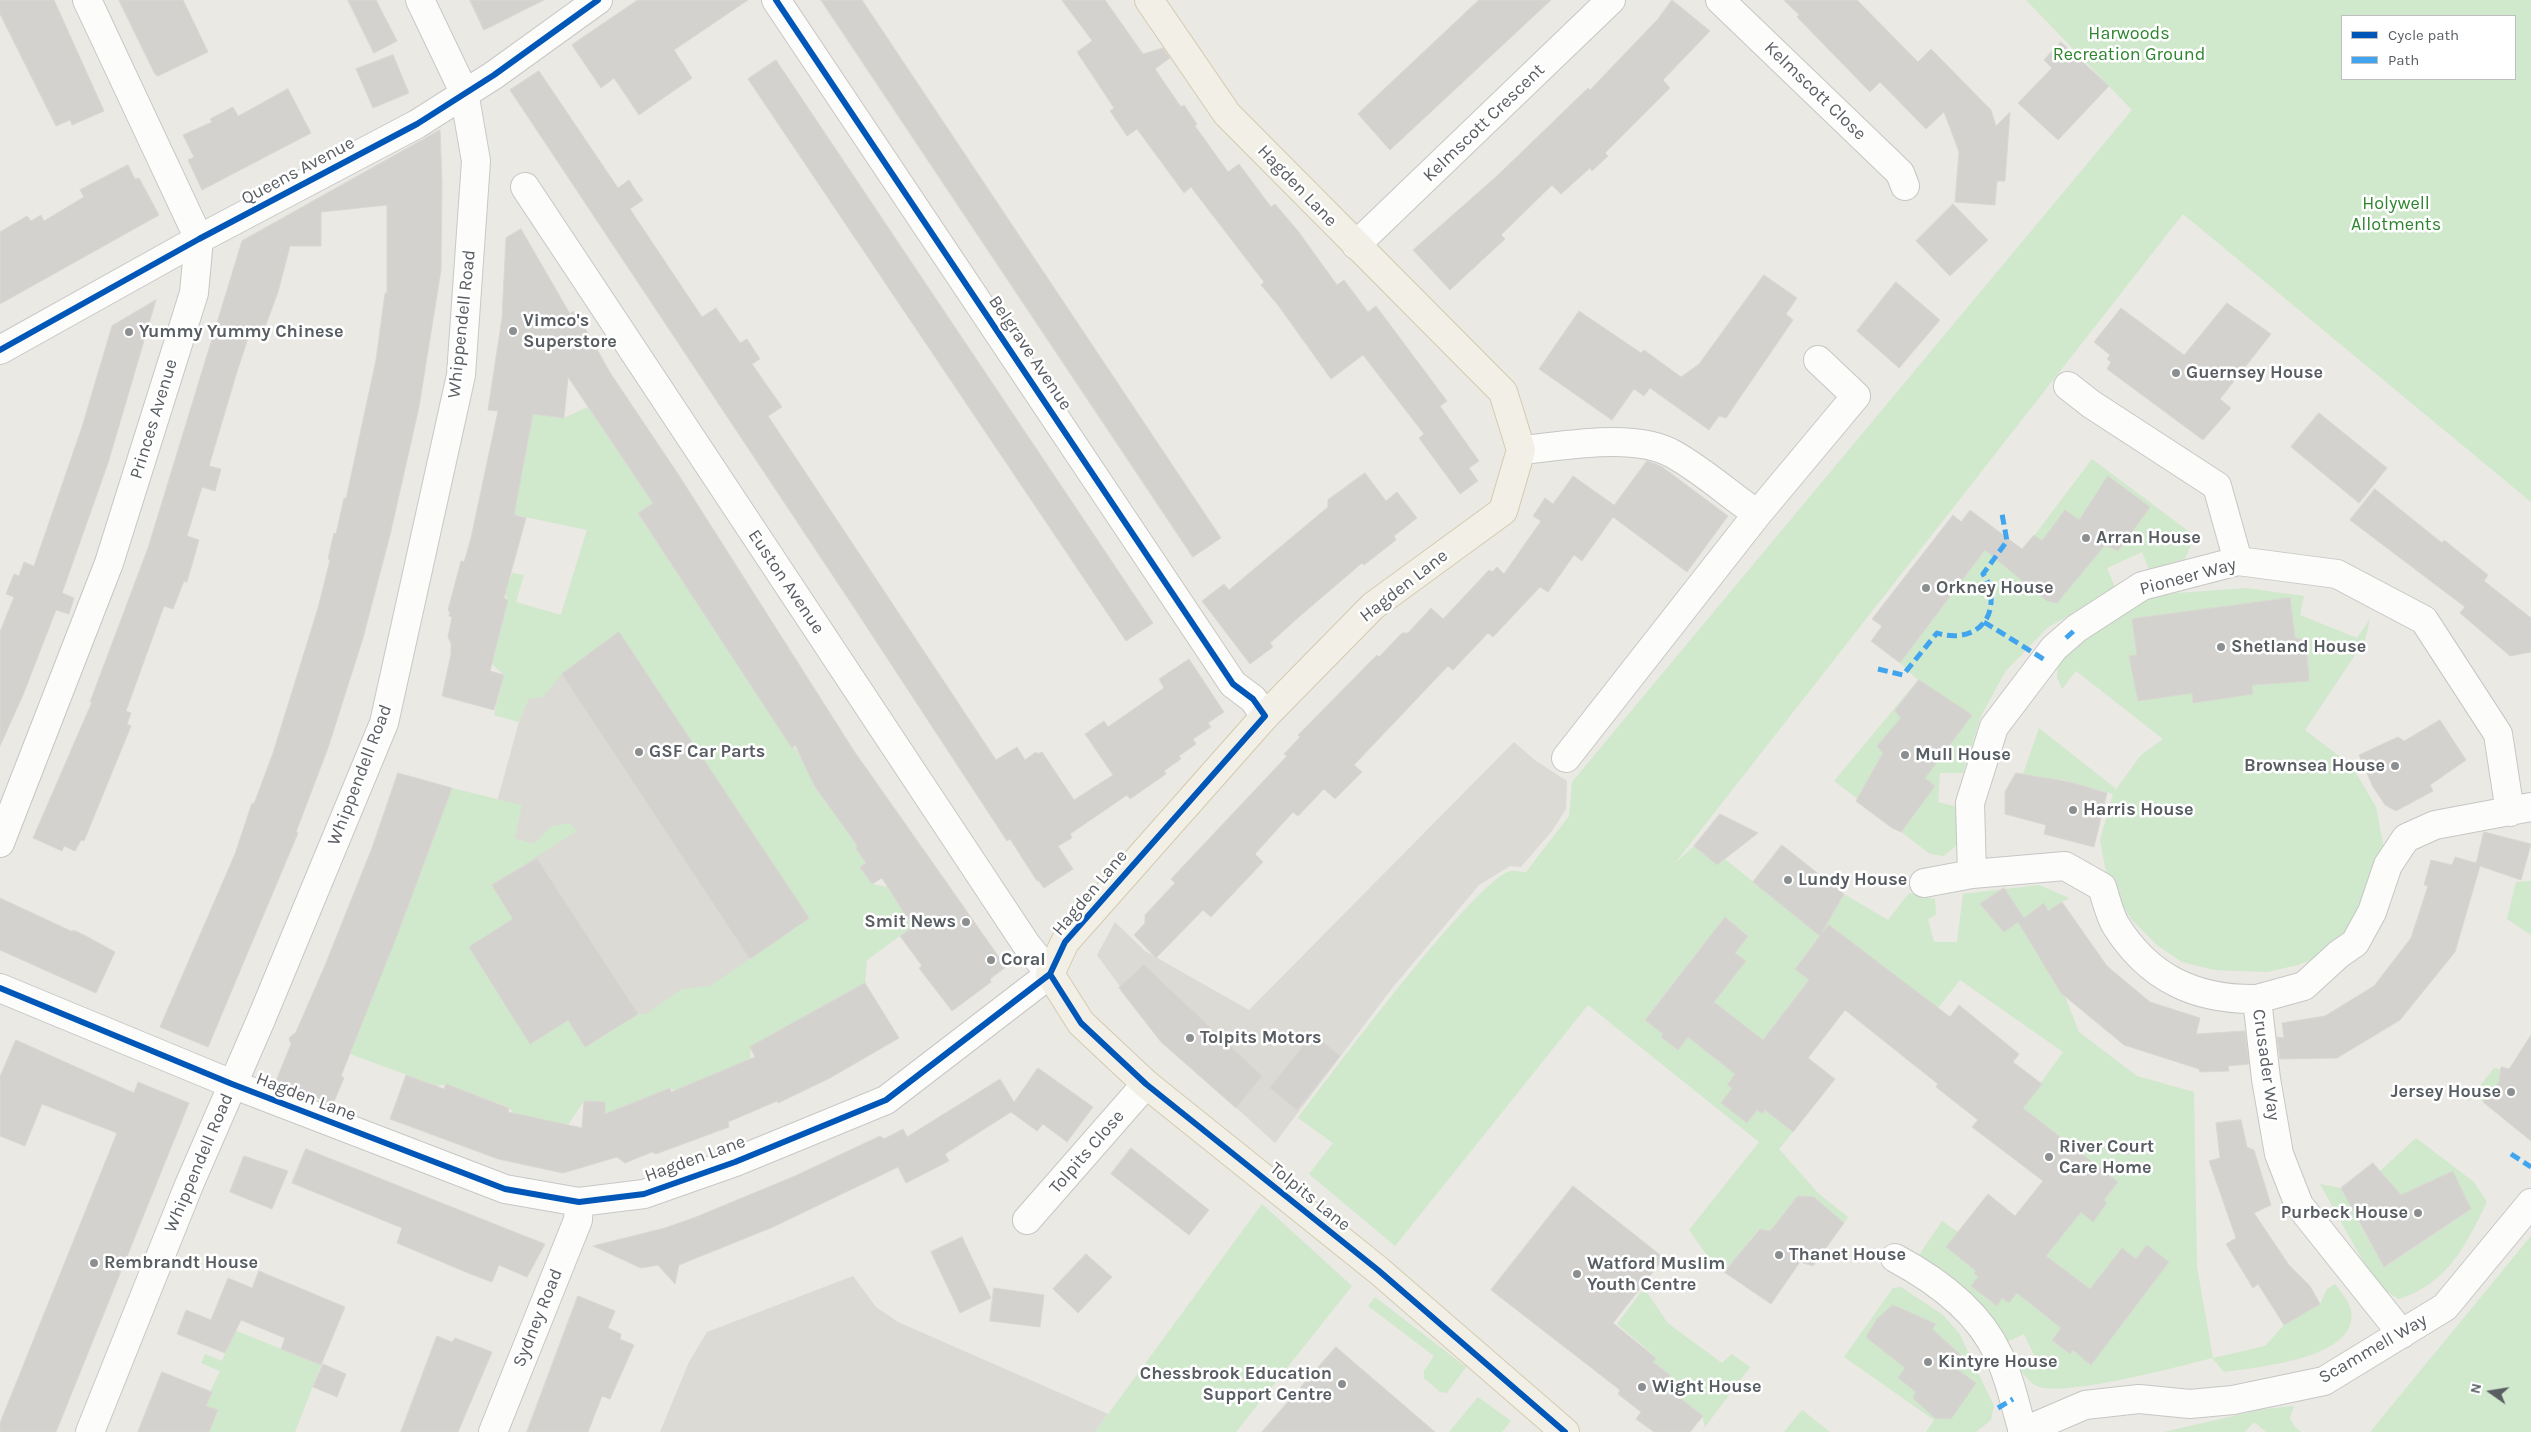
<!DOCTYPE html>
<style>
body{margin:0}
#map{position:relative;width:2531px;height:1432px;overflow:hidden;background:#eae9e3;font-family:Karla,sans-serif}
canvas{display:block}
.legend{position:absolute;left:2341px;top:15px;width:175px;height:65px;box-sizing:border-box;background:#fff;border:1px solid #bdbfc1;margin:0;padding:6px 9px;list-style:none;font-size:15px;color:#595e63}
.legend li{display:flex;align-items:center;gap:10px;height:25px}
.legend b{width:25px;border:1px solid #bdbfc1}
.north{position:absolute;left:2466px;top:1367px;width:50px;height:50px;-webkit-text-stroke:4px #fff;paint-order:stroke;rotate:283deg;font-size:14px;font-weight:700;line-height:20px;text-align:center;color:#595e63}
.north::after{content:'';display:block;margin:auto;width:18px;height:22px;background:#595e63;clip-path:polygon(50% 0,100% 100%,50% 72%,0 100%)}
</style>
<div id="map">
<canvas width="2531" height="1432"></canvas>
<ul class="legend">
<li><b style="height:6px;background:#0057b8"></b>Cycle path</li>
<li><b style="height:6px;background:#40a5ee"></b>Path</li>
</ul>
<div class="north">N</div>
</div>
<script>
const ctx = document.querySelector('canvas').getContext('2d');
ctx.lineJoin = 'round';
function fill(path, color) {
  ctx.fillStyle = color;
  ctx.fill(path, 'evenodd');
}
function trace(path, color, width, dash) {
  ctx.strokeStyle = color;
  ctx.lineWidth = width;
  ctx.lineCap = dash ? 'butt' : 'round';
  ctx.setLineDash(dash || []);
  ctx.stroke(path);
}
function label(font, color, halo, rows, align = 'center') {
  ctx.font = font + ' Karla,sans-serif';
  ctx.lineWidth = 5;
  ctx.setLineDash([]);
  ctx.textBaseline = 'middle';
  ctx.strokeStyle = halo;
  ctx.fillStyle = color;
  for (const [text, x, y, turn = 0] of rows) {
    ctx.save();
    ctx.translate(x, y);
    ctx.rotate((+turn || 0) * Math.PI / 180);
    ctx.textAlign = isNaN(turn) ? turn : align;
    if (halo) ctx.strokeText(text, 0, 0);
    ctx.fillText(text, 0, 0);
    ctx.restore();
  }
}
fill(new Path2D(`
 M587,530L840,917L594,1060L528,1049L455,938L490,827L519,722L561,615Z
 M1514,742L1536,761L1567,781L1566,809L1552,831L1521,867L1510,866L1479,885L1393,987L1275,1143L1154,1033L1097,955L1115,922L1145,951L1249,1010Z
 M853,1276L876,1307L898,1322L1108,1414L1095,1432H660L689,1362L707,1332Z`), '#dbdad4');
fill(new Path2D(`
 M2026,0H2531V502L2183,214L1675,863L1694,846L1717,865L1725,859L1804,923L1824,928L1844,894L1888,920L1909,893L1935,899L1936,915L1928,919L1934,942H1957L1963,894L2039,885L2069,898L2048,911L2044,904L2037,952L2066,999L2079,1032L2137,1076L2194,1092L2197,1267L2213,1358L2265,1346L2284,1325L2320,1304L2327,1289L2335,1284C2341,1292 2349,1301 2351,1311C2359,1359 2256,1367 2224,1372L2212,1358C2182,1366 2060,1398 2037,1386C2030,1383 2025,1375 2020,1370L2037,1361L2024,1334L2007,1342L1943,1273L1919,1255L1942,1221L1958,1232L1946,1247L1976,1271L1974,1273L1978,1277L1971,1286L1996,1305L2002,1298L2009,1303L2017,1293L2061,1328L2052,1340L2070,1354L2073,1350L2091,1364L2169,1262L2147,1246L2136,1259L2122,1248L2090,1289L2046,1256L2081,1212L2093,1221L2107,1203L2104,1200L2118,1182L2023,1108L2063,1052L1960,980L1938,1008L1810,949L1795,968L1809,980L1763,1040L1714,1002L1746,961L1735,953L1748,935L1725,917L1645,1019L1663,1034L1661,1037L1678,1050L1688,1037L1735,1074L1727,1084L1732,1088L1721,1103L1747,1123L1757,1110L1762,1114L1765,1110L1793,1132L1779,1149L1818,1193L1848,1217L1844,1223L1814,1197L1799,1196L1770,1231L1759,1229L1724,1272L1713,1264L1689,1230L1759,1142L1588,1005L1395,1246L1309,1174L1333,1143L1298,1118C1327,1080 1477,877 1511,871C1515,870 1521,872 1526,872L1569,816L1572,782L2132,110ZM2342,16H2515V79H2342Z
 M588,407L653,503L638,513L804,762L815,788L857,845L856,849L866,863L860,867L872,884L887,887L910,919L911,928L867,960L865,983L751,1047L750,1060L675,1090L670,1088L611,1112L608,1126L605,1125V1102L584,1101L568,1125L517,1118L509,1107L446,1084L437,1086L350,1054L398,933L452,788L522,805L515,838L534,844L552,826L570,823L577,831L492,885L513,919L469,947L530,1044L568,1020L586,1047L638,1014H646L682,989L710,986L809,918L619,632L562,674L543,697L529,699V697L519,722L494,715L504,675L492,664L508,600L505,593L512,573L524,575L516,602L561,615L587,530L511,514L517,483L522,475L533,414L564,418Z
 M2092,459L2195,536L2185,559L2149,570L2142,552L2107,568L2116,590L2048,627L2005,672L1981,716L1963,773H1940L1938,802L1958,807L1956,846L1944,856L1930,854L1834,781L1918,680L1900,663L1999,532L2009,569Z
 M2246,588L2304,596L2300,615L2357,638L2370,619L2365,640L2305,730L2352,766L2376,807L2385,854L2353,933L2328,953L2298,965L2267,972L2214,970L2182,962L2158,946L2132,920L2108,883L2100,840L2113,794L2060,779L2059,786L2043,777L2023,774L2039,728L2115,788L2114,792L2141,755L2163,739L2076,671L2062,689L2057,677L2058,662L2070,648L2127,607L2164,594Z
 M2531,881V935L2507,919L2516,882Z
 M2494,1068L2501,1070L2499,1082L2483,1102L2474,1094L2469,1101L2461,1094L2468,1086L2476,1091Z
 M2416,1138L2474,1182L2487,1202C2466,1245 2448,1283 2399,1299L2382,1289L2368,1270L2320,1184L2341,1188L2351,1205L2372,1216L2359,1223L2383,1265L2391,1263L2471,1209L2453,1171L2401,1195L2380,1171Z
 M1262,1204L1352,1286L1236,1432H1095Z
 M2531,1236V1432H2370Z
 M1901,1287L1943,1315L1959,1333L1994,1406L1991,1420L1976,1432H1926L1934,1420L1844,1357L1893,1288Z
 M1644,1288L1667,1322L1673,1327L1722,1363L1732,1354L1750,1367L1705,1427L1702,1416L1663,1385L1670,1375L1653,1362L1656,1357L1617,1324Z
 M1375,1297L1466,1367L1447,1393L1440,1392L1424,1378V1371L1434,1356L1368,1306Z
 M217,1323L321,1365L295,1432H176L201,1419L213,1423L218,1411L187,1398L208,1396L220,1371L201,1363L205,1354L222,1361L233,1336Z
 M1478,1397L1511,1421L1502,1432H1449Z
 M2294,1406L2290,1418L2295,1427L2301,1432H2266L2254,1422L2245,1432H2164L2264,1409Z
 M1802,1410L1830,1432H1784Z`), '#d0e8cc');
const building = new Path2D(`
 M0,0H54L104,111L72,125L70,120L56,126L0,14Z
 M119,0H183L208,52L158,76L155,74Z
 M348,0H376L397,41L374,53Z
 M470,0H544L484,30Z
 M638,0H748L674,50L692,78L639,115L614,78L601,88L572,45Z
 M821,0H862L1221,538L1193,557Z
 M1062,0H1105L1143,54L1163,48L1170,58L1155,69L1181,107L1184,105L1197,124L1195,126L1228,172L1239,164L1271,207L1275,204L1298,231L1337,285L1344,280L1368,312L1376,306L1447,401L1440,406L1479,461L1469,468L1478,481L1460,494L1419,438L1424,434L1363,355L1331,379L1278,305L1261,285L1264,282L1191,187L1184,193L1137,129L1127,136L1119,124L1110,111L1114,108L1077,52L1092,41Z
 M1479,0H1551L1390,150L1358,114Z
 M1672,0L1710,31L1663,80L1670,88L1605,153L1608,156L1592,171L1590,168L1561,194L1552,185L1501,235L1505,239L1450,290L1413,250L1498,175L1588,88L1590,90L1658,19Z
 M1784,0H1857L1918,62L1931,49L1991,110L1996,126L2010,112L2005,181H1997L1995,205L1955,202L1959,152L1944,112L1926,129L1880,82L1870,92L1797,17L1799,15Z
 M2061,42L2109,86L2058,140L2018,103L2052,68L2044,60Z
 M393,55L409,93L373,108L356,69Z
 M776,60L1153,623L1126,641L748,79Z
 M539,71L618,188L629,180L636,191L643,200L630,209L702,317L716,308L740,343L747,339L760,359L752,364L782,407L768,416L996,760L1017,747L1025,760L1036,752L1038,754L1042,752L1074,800L1113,775L1085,734L1104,721L1108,727L1164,688L1159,679L1189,659L1224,712L1208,723L1211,727L1193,739L1196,744L1179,756L1181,759L1164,771L1166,774L1130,799L1127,795L1070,834L1072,838L1058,846L1073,869L1044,888L1038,880L1037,881L1010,839L1007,841L851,603L510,90Z
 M288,89L311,133L202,190L188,160L194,157L183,135L212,122L210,119L233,107L238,116Z
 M440,130L442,182L441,270L419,407L390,535L363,638L328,748L296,832L298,833L208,1047L160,1027L235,854L252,803L254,804L273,753L318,608L330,560L328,559L334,533L336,534L344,498L346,499L376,360L385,293H387V205L321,212V246H290L278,292L261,338L249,335L236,375L209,466L221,469L215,491L202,487L187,536L199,540L187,582L184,581L173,609L164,606L126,711L131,713L127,724L131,726L84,841L81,840L75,851L64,846L62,851L33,838L92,702H90L148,548L242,241Z
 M128,165L135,179L139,178L159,215L0,304V232L27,216L31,221L41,215L44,221L84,197L80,190Z
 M1953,204L1988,240L1950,276L1916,241Z
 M521,229L570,314L573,311L588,333L609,371L680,477L854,751L1006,967L990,979L991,982L952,1011L919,968L922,966L900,936L913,927L882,878L872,884L860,867L866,863L856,849L857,845L815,787L795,745L792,748L638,513L653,503L568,377L564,418L533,414L514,515L526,518L504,598L508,600L490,671L504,675L494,710L442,696L451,654V643L448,637L452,617L449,616L450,612L448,610L461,561L464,562L471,538L498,411L488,410L502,318L506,238Z
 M1764,275L1797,298L1786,314L1793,320L1726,418L1719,416L1709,430L1650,388L1644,396L1634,389L1612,420L1539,369L1579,311L1641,353L1644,350L1681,377L1699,364Z
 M1896,282L1940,320L1899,368L1857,331Z
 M156,300L108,463L62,593L74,598L69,614L56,610L23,695L0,746V632L14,597L6,594L14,574L19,576L24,562L34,566L82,427L112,326Z
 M2227,303L2271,334L2220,399L2231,408L2203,440L2107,369L2111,362L2107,359L2110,355L2094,342L2121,308L2184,355Z
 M2319,413L2387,468L2359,503L2291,447Z
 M1647,461L1661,466L1728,516L1687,572L1613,517L1582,561L1574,555L1548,592L1540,587L1493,637L1488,633L1453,670L1448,666L1354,765L1362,772L1335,799L1324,789L1298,816L1293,812L1255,854L1263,862L1211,917L1203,910L1156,958L1134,935L1145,923V915L1175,883L1171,879L1287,756L1284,754L1300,737L1298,735L1377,655L1379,657L1402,633H1408L1431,608L1443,619L1489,570L1492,572L1497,567L1504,574L1541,521L1533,516L1545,498L1553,504L1573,476L1614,505Z
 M1365,473L1386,501L1397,492L1417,518L1394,536L1396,540L1364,565L1362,563L1300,616L1270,643L1273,647L1250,664L1202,601L1224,584L1229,590L1328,507V500Z
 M2108,476L2150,507L2118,551L2105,545L2057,603L2047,601L1985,550L1900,663L1871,641L1882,626L1872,619L1953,515L1961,522L1970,510L2022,549L2034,535L2042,541L2065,510L2079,520Z
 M2375,489L2442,543L2444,540L2488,575L2484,581L2531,618V652L2510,656L2460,613L2465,607L2350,520Z
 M2290,598L2295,638L2306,640L2309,681L2252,685L2253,694L2193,703L2192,693L2138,701L2129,656L2137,655L2132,619Z
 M619,632L809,918L750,959L562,674Z
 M1919,680L1972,715L1925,778L1935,786L1901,832L1892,828L1856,801L1883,753L1877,746L1901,718L1895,711Z
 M2440,720L2466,760L2430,785L2433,791L2396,811L2385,805L2373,787L2359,755L2398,737L2404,741Z
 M398,773L452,788L398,933L341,1076L344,1078L333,1104L276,1081L291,1044L289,1038L296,1032L326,963L372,848Z
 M2016,773L2070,782L2107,793L2094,847L2044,834L2046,825L2005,814V792Z
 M1720,814L1758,833L1717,865L1694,846Z
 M2484,832L2531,844L2521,880L2480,866L2455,952L2400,1020L2337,1058L2280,1059L2277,1037L2284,1038L2282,1023L2325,1016L2374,986L2411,938L2428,886L2424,885L2431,860L2452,865L2455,857L2476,863Z
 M1782,845L1844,894L1821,934L1829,925L1950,1017L1959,1005L2019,1054L2013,1062L2042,1084L2023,1108L2118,1182L2104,1200L2107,1203L2093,1222L2081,1212L2046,1256L2090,1289L2122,1248L2136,1259L2147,1245L2169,1262L2091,1365L2073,1350L2070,1354L2052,1340L2061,1328L2017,1293L2009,1303L2002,1298L1997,1306L1971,1286L1978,1277L1974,1273L1976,1271L1946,1247L1988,1194L2015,1216L2043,1181L1972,1127L1978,1120L1936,1087L1938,1084L1845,1010L1808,1058L1835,1079L1793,1132L1765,1110L1762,1114L1757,1110L1747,1123L1721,1103L1732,1088L1727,1085L1735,1074L1688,1037L1678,1050L1661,1037L1663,1034L1645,1020L1725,917L1748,936L1735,953L1746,961L1714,1002L1763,1040L1809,980L1795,969L1820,936L1753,882Z
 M537,859L638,1014L585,1047L568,1020L530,1044L469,947L513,919L492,885Z
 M2004,888L2024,918L2044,903L2048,911L2062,902L2107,966L2150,1002L2200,1018L2196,1034L2245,1031L2249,1064L2228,1066L2229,1071L2200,1072L2199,1069L2124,1045L2061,993L2018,922L2004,932L1980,904Z
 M0,898L73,932V930L84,935L115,952L96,993L0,950Z
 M1144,965L1262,1076L1236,1108L1161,1042L1119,988Z
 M865,983L899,1038L830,1078L778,1103L777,1101L728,1122L729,1127L656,1154L652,1152L625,1163L617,1157L563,1173L498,1159L390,1119L406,1075L444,1089L446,1084L509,1108L508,1112L582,1128L584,1101L605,1102V1114L670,1088L671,1092L755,1057L750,1047Z
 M1313,1034L1340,1056L1297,1110L1270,1088Z
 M2531,1035V1141L2483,1102L2499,1082L2501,1067L2509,1069Z
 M16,1040L134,1093L138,1082L189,1103L56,1432H0V1423L117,1133L42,1104L25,1146L0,1136V1077Z
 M1038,1068L1093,1107L1067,1142L1043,1124L1037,1131L1011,1112L945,1154L949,1161L906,1183L898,1167L773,1227L679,1265L675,1284L658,1265L641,1268L593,1246L665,1228L696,1217L795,1176L880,1136L884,1139L903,1129L907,1137L1000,1079L1014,1102Z
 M2241,1120L2247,1147L2254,1150L2271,1205L2254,1213L2289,1265L2310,1286L2320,1304L2284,1325L2258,1284L2253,1288L2226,1244L2236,1238L2209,1161L2220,1158L2216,1123Z
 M1131,1148L1209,1210L1189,1235L1111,1174Z
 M306,1149L512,1231L545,1244L527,1277L499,1265L492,1282L468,1273L397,1243L402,1228L292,1183Z
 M244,1156L288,1171L272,1209L230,1192Z
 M2373,1163L2401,1195L2453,1171L2471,1209L2384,1267L2341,1188Z
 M1573,1186L1664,1258L1613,1323L1656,1358L1653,1362L1670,1375L1663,1385L1703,1416L1690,1432H1654L1636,1419L1641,1412L1618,1394L1620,1390L1491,1290Z
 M1798,1196L1814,1197L1844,1223L1813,1266L1800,1262L1771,1304L1724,1272L1760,1229L1770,1231Z
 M962,1237L991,1298L960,1313L931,1252Z
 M1086,1254L1112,1277L1078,1313L1053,1289Z
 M259,1271L345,1307L321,1365L281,1349L285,1338L241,1320L225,1353L177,1334L186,1310L211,1320L228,1278L252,1288Z
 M994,1288L1044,1295L1040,1327L990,1321Z
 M578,1296L615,1311L608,1328L621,1334L620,1339L634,1345L610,1399L602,1396L588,1432H527Z
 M1893,1305L1936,1324L1932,1329L1963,1357L1954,1367L1976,1383L1951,1419L1935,1418L1913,1398L1916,1392L1898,1378L1905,1368L1866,1337L1877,1319Z
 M437,1336L452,1342L455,1338L492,1352L458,1432H401Z
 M1336,1347L1435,1432H1262Z
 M323,1364L346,1374L337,1397L313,1387Z
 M162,1372L212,1392L206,1406L218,1410L209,1432H138Z`);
fill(building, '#d3d2ce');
trace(building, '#dad7d2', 1);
const street = new Path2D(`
 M776,0L1233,684L1253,699L1265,716
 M1720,0L1900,173L1905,186
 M525,187L1026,944L1050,974
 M1356,245L1611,0
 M2068,386L2091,404L2217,486L2238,561
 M1521,450C1564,446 1635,432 1673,454C1700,469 1724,490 1749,508L1755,517
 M1566,758L1755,517L1856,396L1818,360
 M0,843L109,563L194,293L199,239L87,0
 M1972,874L1970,803L1994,727L2054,648L2077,628L2142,586L2238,561L2337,574L2424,620L2498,734L2510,812
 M1924,883L1972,874L2065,866L2102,887C2106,899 2109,913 2115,924C2148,978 2195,1000 2257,999
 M1027,1220L1146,1084
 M1895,1258C1936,1280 1978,1310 1998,1354C2010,1377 2015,1406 2023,1431
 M2402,1334L2299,1205L2279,1154L2266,1079L2257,999L2304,986L2339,954L2355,943L2372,912L2388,865L2406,838L2435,825L2531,807
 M493,1432L578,1220L579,1202
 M2022,1432L2085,1405L2139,1399L2190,1404L2233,1400L2324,1381L2445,1307L2531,1203`);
const secondary = new Path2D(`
 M0,350L199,239L417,124L494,75L598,0
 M0,988L232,1084L505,1189L579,1202L644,1194L735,1162L886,1100L1050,974
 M90,1432L189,1185L260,1022L384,723L461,375L476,161L464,92L420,0`);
const primary = new Path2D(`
 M1149,0L1227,114L1503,392L1521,450L1503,511L1373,606L1265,716L1065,942L1050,974L1081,1023L1146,1084L1378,1270L1565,1432`);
trace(street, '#c6c6c5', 30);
trace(secondary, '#c7c8c7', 30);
trace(primary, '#d4caaf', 30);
trace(street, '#fcfcfb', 28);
trace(secondary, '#fcfcfb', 28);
trace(primary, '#f2f0e6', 28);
trace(new Path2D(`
 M1984,622L2045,660
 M2066,638L2077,628
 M1878,669L1903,675L1937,633C1964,642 1993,629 1991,597C1990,588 1989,581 1983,574L2007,541L2002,514
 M2511,1154L2531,1167
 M1998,1408L2013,1399`), '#40a5ee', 5, [10, 5]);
trace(new Path2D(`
 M0,350L199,239L417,124L494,75L598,0
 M1050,974L1081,1023L1146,1084L1378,1270L1565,1432
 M0,988L232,1084L505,1189L579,1202L644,1194L735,1162L886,1100L1050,974L1065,942L1265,716L1253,699L1233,684L776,0`), '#0057b8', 6);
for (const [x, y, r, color] of [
 [513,331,5,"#8c8f90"],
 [129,332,5,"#8c8f90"],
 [2176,373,5,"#8c8f90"],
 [2086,538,5,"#8c8f90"],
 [1926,588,5,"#8c8f90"],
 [2221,647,5,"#8c8f90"],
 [639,752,5,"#8c8f90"],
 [1905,755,5,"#8c8f90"],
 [2395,766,5,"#8c8f90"],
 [2073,810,5,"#8c8f90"],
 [1788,880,5,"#8c8f90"],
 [966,922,5,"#8c8f90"],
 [991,960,5,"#8c8f90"],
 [1190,1038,5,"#8c8f90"],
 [2511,1092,5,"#8c8f90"],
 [2049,1157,5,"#8c8f90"],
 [2418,1213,5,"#8c8f90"],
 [1779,1255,5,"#8c8f90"],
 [94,1263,5,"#8c8f90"],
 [1577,1274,5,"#8c8f90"],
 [1928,1362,5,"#8c8f90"],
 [1342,1384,5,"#8c8f90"],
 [1642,1387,5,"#8c8f90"]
]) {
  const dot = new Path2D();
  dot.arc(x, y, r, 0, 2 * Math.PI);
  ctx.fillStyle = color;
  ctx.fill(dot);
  trace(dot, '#fff', 2);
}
label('18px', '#2e852f', '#fff', [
 ["Harwoods",2129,34],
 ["Recreation Ground",2129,55],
 ["Holywell",2396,204],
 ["Allotments",2396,225]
]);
label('18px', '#595e63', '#fff', [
 ["Kelmscott Close",1815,91,44],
 ["Kelmscott Crescent",1484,123,-44],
 ["Queens Avenue",298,171,-28],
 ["Hagden Lane",1297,186,46],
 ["Whippendell Road",462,324,-84],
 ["Belgrave Avenue",1030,353,56],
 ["Princes Avenue",154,419,-73],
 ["Pioneer Way",2188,577,-15],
 ["Euston Avenue",786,582,56],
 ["Hagden Lane",1404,586,-38],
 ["Whippendell Road",360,775,-69],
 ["Hagden Lane",1090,893,-50],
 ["Crusader Way",2266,1065,82],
 ["Hagden Lane",306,1097,21],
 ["Tolpits Close",1087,1152,-49],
 ["Hagden Lane",695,1159,-20],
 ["Whippendell Road",199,1163,-67],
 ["Tolpits Lane",1310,1197,39],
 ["Sydney Road",538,1318,-68],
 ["Scammell Way",2373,1349,-30]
]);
label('bold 18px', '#595e63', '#fff', [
 ["Vimco's",523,321],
 ["Superstore",523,342],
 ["Yummy Yummy Chinese",139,332],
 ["Guernsey House",2186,373],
 ["Arran House",2096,538],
 ["Orkney House",1936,588],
 ["Shetland House",2231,647],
 ["GSF Car Parts",649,752],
 ["Mull House",1915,755],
 ["Brownsea House",2385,766,"right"],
 ["Harris House",2083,810],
 ["Lundy House",1798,880],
 ["Smit News",956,922,"right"],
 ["Coral",1001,960],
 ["Tolpits Motors",1200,1038],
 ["Jersey House",2501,1092,"right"],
 ["River Court",2059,1147],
 ["Care Home",2059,1168],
 ["Purbeck House",2408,1213,"right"],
 ["Thanet House",1789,1255],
 ["Rembrandt House",104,1263],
 ["Watford Muslim",1587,1264],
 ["Youth Centre",1587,1285],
 ["Kintyre House",1938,1362],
 ["Chessbrook Education",1332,1374,"right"],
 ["Support Centre",1332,1395,"right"],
 ["Wight House",1652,1387]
], 'left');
</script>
